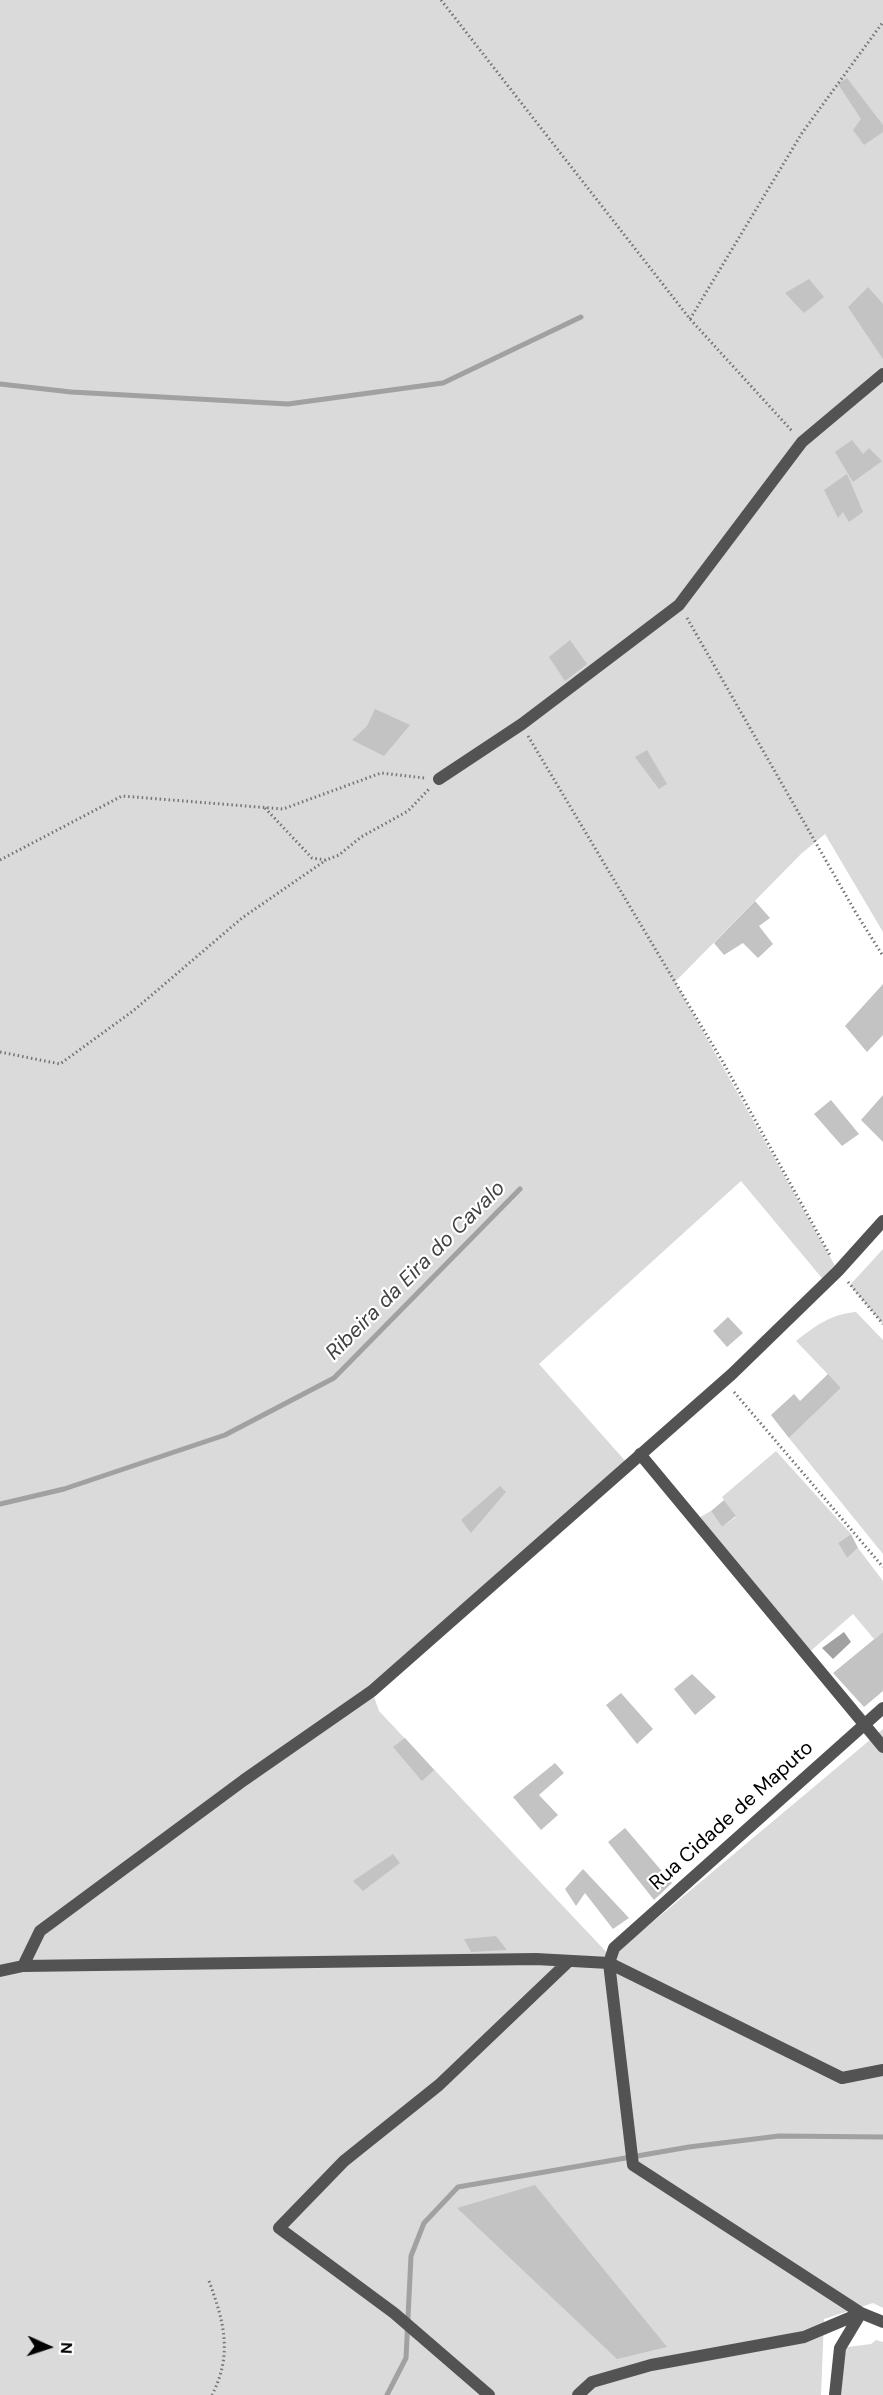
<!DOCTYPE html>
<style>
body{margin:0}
#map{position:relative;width:883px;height:2395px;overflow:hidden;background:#fff;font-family:"DM Sans",sans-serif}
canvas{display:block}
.north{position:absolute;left:18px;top:2317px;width:60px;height:60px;-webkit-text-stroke:4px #fff;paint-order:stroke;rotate:93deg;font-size:16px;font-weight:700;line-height:24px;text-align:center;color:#000}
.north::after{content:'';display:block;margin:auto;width:21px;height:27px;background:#000;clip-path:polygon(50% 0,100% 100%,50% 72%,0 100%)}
</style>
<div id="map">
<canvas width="883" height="2395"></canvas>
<div class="north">N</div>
</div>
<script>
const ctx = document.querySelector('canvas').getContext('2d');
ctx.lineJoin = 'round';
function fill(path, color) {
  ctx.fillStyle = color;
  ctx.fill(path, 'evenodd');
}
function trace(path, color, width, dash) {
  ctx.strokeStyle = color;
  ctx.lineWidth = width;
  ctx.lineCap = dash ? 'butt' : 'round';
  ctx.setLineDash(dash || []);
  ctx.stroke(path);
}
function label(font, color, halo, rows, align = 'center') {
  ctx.font = font + ' "DM Sans",sans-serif';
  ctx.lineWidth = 4.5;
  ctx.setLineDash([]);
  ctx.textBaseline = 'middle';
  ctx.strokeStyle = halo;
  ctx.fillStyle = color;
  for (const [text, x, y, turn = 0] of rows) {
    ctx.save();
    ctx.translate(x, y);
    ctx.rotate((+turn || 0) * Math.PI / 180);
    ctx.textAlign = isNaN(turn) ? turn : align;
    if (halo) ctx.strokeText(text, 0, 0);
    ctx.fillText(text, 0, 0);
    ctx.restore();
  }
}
fill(new Path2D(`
 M0,0H883V932L825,834L802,853L675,982L838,1271L826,1283L741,1181L539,1364L628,1464L372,1691L379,1711L611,1957L883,1729V2308L873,2303L824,2319L821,2395H0Z
 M883,1249V1324L850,1285Z
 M856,1312L883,1340V1554L789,1438L841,1388L796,1341C815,1326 831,1314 856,1312Z
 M776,1451L851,1534L838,1543L847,1558L858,1548L883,1581V1632L874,1639L853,1614L806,1655L695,1520L711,1511L722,1527L736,1517L722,1497Z
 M876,2340L883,2342V2395H835L840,2348L871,2344Z`), '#dadada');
fill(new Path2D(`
 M844,1632L851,1642L833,1659L822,1648Z`), '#a1a1a1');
trace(new Path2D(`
 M0,384L71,392L288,404L443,383L581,317
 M0,1504L64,1489L225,1435L334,1378L520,1189
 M387,2395L406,2358L411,2256L424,2223L458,2187L689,2147L779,2136L883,2137`), '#a1a1a1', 5);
fill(new Path2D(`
 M847,78L883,125V132L864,145L853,130L861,119L838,84Z
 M809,279L824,297L804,313L785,293Z
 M868,287L883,304V359L848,307Z
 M852,440L863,454L869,448L882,461L853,482L835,452Z
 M847,474L863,512L849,522L843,512L838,518L824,490Z
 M570,640L587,664L565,681L549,657Z
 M375,709L410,725L384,756L352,740L367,726Z
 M647,750L667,784L659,789L635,757Z
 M755,901L770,918L759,926L773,944L758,958L743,943L724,955L714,943Z
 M883,984V1035L867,1052L845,1026Z
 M883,1095V1142L861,1120Z
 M831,1100L859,1134L842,1146L814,1114Z
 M728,1317L743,1333L727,1347L713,1331Z
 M828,1374L841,1388L789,1438L771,1415L794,1394L800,1401Z
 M500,1486L506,1492L471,1533L461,1520Z
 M724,1500L736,1516L722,1527L711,1511Z
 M851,1534L858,1548L847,1558L838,1543Z
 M883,1632V1691L864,1707L833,1673Z
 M692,1674L716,1697L695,1715L674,1689Z
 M621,1693L653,1729L637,1744L606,1705Z
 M405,1738L434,1770L422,1781L393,1747Z
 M555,1763L564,1773L539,1795L558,1815L541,1830L513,1797Z
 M625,1828L672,1883L654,1900L608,1842Z
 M393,1854L400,1863L363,1891L353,1881Z
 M583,1869L629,1918L613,1929L585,1893L576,1906L565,1889Z
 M496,1936L507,1950L471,1952L464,1939Z
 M535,2185L667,2347L617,2359L457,2208Z`), '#c3c3c3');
trace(new Path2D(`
 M441,0L690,319L792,431
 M690,319L802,133L883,22
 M687,618L856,913L883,956
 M528,736L724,1064L831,1257
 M265,808L312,858L326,860L339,855L361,837L408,811L429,789
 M0,860L122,796L283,809L381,773L425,778
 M0,1052L60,1064L133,1011L242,918L326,860
 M848,1282L883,1324
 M734,1392L883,1567
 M209,2281C224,2322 233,2354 212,2395`), '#757575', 3, [1.5, 3]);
trace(new Path2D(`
 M439,779L522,724L679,605L802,442L883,374
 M640,1454L883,1747
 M883,1708L614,1948L609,1963L633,2165L861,2313L883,2322
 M23,1966L40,1931L244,1780L372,1691L732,1374L838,1271L883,1221
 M0,1971L23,1966L536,1959L609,1963L842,2078L883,2070
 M489,2395L394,2313L279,2228L344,2161L439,2085L569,1961
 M578,2395L592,2382L651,2365L804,2337L861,2313
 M835,2395L840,2348L861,2313`), '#535353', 12);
label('20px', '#000', '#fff', [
 ["Rua Cidade de Maputo",732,1816,-42]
]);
label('italic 21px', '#424242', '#fff', [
 ["Ribeira da Eira do Cavalo",416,1271,-45]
]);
</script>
